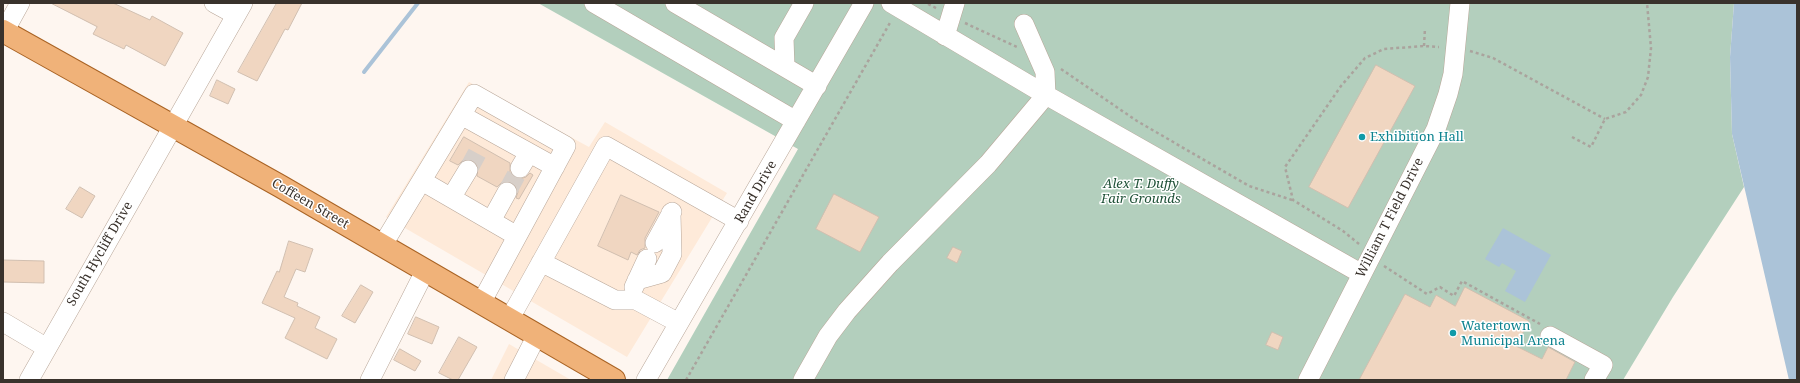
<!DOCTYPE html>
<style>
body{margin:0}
#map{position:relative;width:1800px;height:383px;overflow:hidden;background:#fef6f0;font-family:"Noto Serif",serif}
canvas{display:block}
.frame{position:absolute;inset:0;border:4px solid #39322c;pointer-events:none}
</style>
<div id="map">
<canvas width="1800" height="383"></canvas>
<div class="frame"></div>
</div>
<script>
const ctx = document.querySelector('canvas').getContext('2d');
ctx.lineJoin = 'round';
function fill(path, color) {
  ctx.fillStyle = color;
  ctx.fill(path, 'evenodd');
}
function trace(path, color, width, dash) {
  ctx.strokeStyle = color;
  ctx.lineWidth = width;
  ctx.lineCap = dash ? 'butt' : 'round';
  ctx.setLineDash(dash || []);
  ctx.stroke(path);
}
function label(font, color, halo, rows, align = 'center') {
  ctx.font = font + ' "Noto Serif",serif';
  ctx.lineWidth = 3;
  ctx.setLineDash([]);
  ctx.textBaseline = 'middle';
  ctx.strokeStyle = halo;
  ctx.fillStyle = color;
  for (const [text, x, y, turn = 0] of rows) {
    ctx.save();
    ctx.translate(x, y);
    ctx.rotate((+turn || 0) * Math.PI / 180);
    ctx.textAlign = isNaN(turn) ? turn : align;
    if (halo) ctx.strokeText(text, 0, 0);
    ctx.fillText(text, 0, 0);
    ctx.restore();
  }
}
fill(new Path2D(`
 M469,82L589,147L605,122L727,193L627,357L386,217Z
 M509,344L571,380H491Z`), '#feead9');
fill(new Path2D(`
 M538,3H1734L1730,57L1732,134L1744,187L1673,297L1623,380H667L798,149Z`), '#b3cfbd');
fill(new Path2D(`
 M1734,3H1797V380H1789L1732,134L1730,57Z
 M1503,228L1551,255L1525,302L1505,291L1516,271L1502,263L1499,267L1485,259Z`), '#abc3d8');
trace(new Path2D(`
 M364,72L418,3`), '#abc3d8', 4);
const building = new Path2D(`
 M51,3H113L150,20L152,16L183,33L165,66L126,45L124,49L93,34L97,27Z
 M277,3H302L288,30L285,29L257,81L238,72Z
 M1376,65L1415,86L1348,208L1309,187Z
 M217,80L235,89L228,104L210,96Z
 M464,137L510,163V173L515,178L520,179L526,177L530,173L533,175L519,199L516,198L518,192L517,187L513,183L506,181L501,183L497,187L477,176L478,165L473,160H463L458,165L450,161Z
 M80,187L95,196L82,218L66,209Z
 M834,194L879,217L860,252L816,229Z
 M621,195L659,212L645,238V248L640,250L637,255L631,252L628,260L598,246Z
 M289,241L313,249L305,272L296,269L284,297L298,303L297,306L320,317L315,328L337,339L327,359L285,338L295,318L262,303L277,271L279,272Z
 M953,247L962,251L957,263L947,258Z
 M3,260L44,261V283L3,282Z
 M361,285L373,292L355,323L342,316Z
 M1465,287L1529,321L1516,346L1542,359L1548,347L1575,362L1566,380H1359L1405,294L1430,307L1436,295L1455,306Z
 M416,317L439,327L432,344L408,334Z
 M1272,332L1283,337L1278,350L1266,345Z
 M459,337L477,347L458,380H453L439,373Z
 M400,349L421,361L415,371L394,360Z`);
fill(building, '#f0d6c1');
trace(building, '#d1bfb0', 1);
trace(new Path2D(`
 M468,170L481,146
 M507,192L520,168`), '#d7cfc9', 19, [19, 10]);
const minor = new Path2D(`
 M214,3L236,15
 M594,3L796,121
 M675,3L817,86
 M891,3L1046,95L1362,274
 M4,32L20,3
 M945,36L955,3
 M785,67L784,38L804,3
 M461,115L555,167
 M520,168L529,153
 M422,181L517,236
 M451,198L468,170
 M491,221L507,192
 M655,243L672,212
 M382,246L474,94L566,146L481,303
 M541,262L615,300H636L679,323
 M637,280L662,273L672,254L671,213
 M634,287L647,259
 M509,320L606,146L739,221
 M3,322L47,348
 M1550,336L1603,365L1594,380
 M29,380L243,3
 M370,380L425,271
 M514,380L537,335
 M646,380L864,3
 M803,380L828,336L847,311L890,263L988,164L1046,95L1045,72L1024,24
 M1308,380L1436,129L1448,94L1453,74L1460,3`);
const major = new Path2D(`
 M3,31L280,186L614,380`);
trace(minor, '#b8a698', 20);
trace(major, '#a96324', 24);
trace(new Path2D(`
 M928,4L938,9
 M965,23L1017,47
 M1424,46L1425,28
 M1470,51L1493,58L1605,119
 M1061,69L1137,121L1249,186L1292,200
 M1572,137L1591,147L1605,119L1626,112L1641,95L1648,77L1651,48L1647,3
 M1359,244L1343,231L1293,200L1285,167L1341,86L1365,58L1384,49L1424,46L1439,47
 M1384,266L1427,294L1440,287L1454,296L1462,281L1540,324
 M686,380L891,21`), '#aaa39d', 2.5, [3, 3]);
trace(minor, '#fff', 19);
trace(major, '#f0b279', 22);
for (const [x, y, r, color] of [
 [1362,137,4,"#0f9aa8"],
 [1453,333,4,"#0f9aa8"]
]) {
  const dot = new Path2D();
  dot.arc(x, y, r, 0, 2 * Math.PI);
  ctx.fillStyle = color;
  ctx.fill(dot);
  trace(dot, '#fff', 1.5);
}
label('13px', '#0d838f', '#fff', [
 ["Exhibition Hall",1370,137],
 ["Watertown",1461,326],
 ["Municipal Arena",1461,341]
], 'left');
label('italic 13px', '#1f5137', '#fff', [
 ["Alex T. Duffy",1141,184],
 ["Fair Grounds",1141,199]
]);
label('13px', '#39322c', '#fff', [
 ["Rand Drive",756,192,-60],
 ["Coffeen Street",310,204,30],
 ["William T Field Drive",1390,218,-63],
 ["South Hycliff Drive",100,254,-60]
]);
</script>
